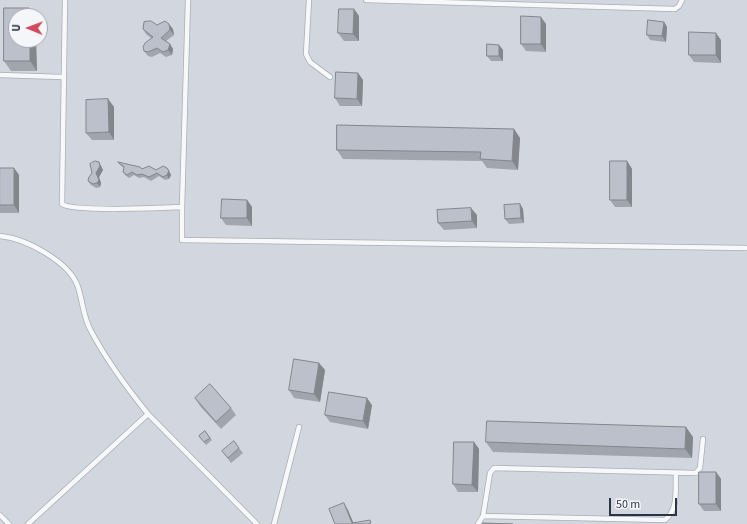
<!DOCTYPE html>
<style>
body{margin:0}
#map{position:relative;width:747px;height:524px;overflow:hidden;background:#e4e7ec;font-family:"Source Sans 3",sans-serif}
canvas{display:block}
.north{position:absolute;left:8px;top:8px;width:40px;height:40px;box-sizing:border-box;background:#f4f6f9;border:1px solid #a4a8b1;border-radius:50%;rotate:271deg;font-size:11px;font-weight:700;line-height:16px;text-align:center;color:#2b3445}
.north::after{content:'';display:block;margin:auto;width:14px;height:18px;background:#d1495b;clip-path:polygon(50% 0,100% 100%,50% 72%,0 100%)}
.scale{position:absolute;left:609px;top:498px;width:68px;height:18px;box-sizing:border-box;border:2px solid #2b3445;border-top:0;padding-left:5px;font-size:12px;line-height:14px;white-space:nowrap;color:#2b3445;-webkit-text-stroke:3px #f4f6f9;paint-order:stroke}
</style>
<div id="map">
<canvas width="747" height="524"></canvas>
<div class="north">U</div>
<div class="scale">50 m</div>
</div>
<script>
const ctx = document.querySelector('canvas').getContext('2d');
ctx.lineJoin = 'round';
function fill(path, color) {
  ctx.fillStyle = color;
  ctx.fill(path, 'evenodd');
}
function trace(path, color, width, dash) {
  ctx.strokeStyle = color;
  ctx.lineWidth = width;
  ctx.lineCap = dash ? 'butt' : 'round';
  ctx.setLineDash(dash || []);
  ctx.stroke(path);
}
fill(new Path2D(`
 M0,0H747V524H0ZM16,16H40V40H16Z`), '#d2d6de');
const service = new Path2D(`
 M65,0L62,204C72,212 163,208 182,207L188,0
 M309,0L306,54L310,62L330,77
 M366,0L675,9L679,6L682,0
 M0,75L63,77
 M182,207V240L747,248
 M0,236C25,238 70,262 78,287C83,302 83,317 91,331C107,361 127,388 148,414
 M0,515L9,524
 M483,516L490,473L494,468L696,473L700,468L703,439
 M28,524L148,414L257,524
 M274,524L299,427
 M478,524L483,516L665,520C679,509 675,489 676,473`);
trace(service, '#a9aeb7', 6);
trace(service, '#f7f8fa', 4.5);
fill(new Path2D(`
 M4,8H29L35,16H16V40H36L37,71H11L4,61Z
 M354,9L359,16V41H344L338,33Z
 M664,22L667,27L666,42L650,40L647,35Z
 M546,24V52L526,51L521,44Z
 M157,25L173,29L174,35L166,41L170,44L173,49L172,55L166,57L160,53L152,57L148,56L144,51L151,38L146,34L143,29Z
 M721,40V63L694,62L689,55Z
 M499,45L503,50V61H491L487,56Z
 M358,73L363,80L362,106H340L335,98Z
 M108,99L114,107V140H92L86,133Z
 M514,129L520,138L518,170L487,168L482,161L343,159L337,150Z
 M627,161L632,169V207H615L610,200Z
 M99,162L103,170L99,177L101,183L100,187L96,188L91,185L88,181Z
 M118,162L142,169L169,171L171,175L169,179L165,180L159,176L151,181L144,177L139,178L134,175L129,178L125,175L123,172L124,168L120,165Z
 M0,168H14L19,175V213H0Z
 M247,200L252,207V226L226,225L221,218Z
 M520,204L523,209L524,223L509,224L505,219Z
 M477,215V228L444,230L438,223Z
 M319,363L325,370L320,402L294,398L289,390Z
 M195,398L231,408L236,415L221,429L200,406Z
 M372,405L368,429L330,422L325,415Z
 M205,431L212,440L206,445L199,436Z
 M693,437L692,458L493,452L486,442Z
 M474,442L479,449L478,492H458L453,484Z
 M239,448L243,453L231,463L222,451Z
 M716,472L721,479V511H704L699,504Z`), '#a1a5ae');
fill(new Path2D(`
 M29,8L35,16H29Z
 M354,9L359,16V41L353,34Z
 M541,17L546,24V52L541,44Z
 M664,22L667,27L666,42L662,36Z
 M169,24L173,29L174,35L170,30Z
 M716,33L721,40V63L716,55Z
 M30,40H36L37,71L30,61Z
 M170,44L173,49L172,55L168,50Z
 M499,45L503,50V61L499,56Z
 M358,73L363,80L362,106L357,99Z
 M108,99L114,107V140L109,132Z
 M514,129L520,138L518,170L512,161Z
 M627,161L632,169V207L627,200Z
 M99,162L103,170L99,177L101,183L100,187L97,183L96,173Z
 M14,168L19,175V213L14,205Z
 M167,168L169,171L171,175L169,179L167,175Z
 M247,200L252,207V226L247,218Z
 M520,204L523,209L524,223L521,218Z
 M471,208L477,215V228L472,221Z
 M319,363L325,370L320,402L314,394Z
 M367,398L372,405L368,429L363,421Z
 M686,427L693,437L692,458L685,449Z
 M474,442L479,449L478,492L472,485Z
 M716,472L721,479V511L716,504Z
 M344,503L348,510L354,524H352Z`), '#83868d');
const building = new Path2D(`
 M4,8H29V16H16V40H30V61H4Z
 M339,9H354L353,34L338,33Z
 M521,16L541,17V44H521Z
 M648,20L664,22L662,36L647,35Z
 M151,21L157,25L165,21L169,24L170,30L161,38L170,44L168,50L163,52L157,48L148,52L144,51L143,47L145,43L153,37L143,29L144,22Z
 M689,32L716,33V55H689Z
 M487,44L499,45V56H487Z
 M336,72L358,73L357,99L335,98Z
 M108,99L109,132L86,133V100Z
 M337,125L514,129L512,161L480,159L481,152L337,150Z
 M95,161L99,162L100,166L96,173L99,180L97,183L93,184L88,181L89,177L92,173L90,164Z
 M610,161H627V200H610Z
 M118,162L140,167L142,169L149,166L156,170L163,166L167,168L169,171L167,175L163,177L157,173L149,177L142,174L137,175L132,172L127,175L123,172L124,167Z
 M0,168H14V205H0Z
 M222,199L247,200V218H221Z
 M520,204L521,218L505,219L504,205Z
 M471,208L472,221L438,223L437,210Z
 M294,359L319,363L314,394L289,390Z
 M210,384L231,408L216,422L195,398Z
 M329,392L367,398L363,421L325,415Z
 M487,421L686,427L685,449L486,442Z
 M205,431L210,438L204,442L199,436Z
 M234,441L239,448L228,458L222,451Z
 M454,442H474L472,485L453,484Z
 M699,472H716V504H699Z
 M344,503L352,523L370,520L371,523L368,524H335L329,509Z
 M483,523L513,524H483Z`);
fill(building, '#bbc0ca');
trace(building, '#83868d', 1);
</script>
